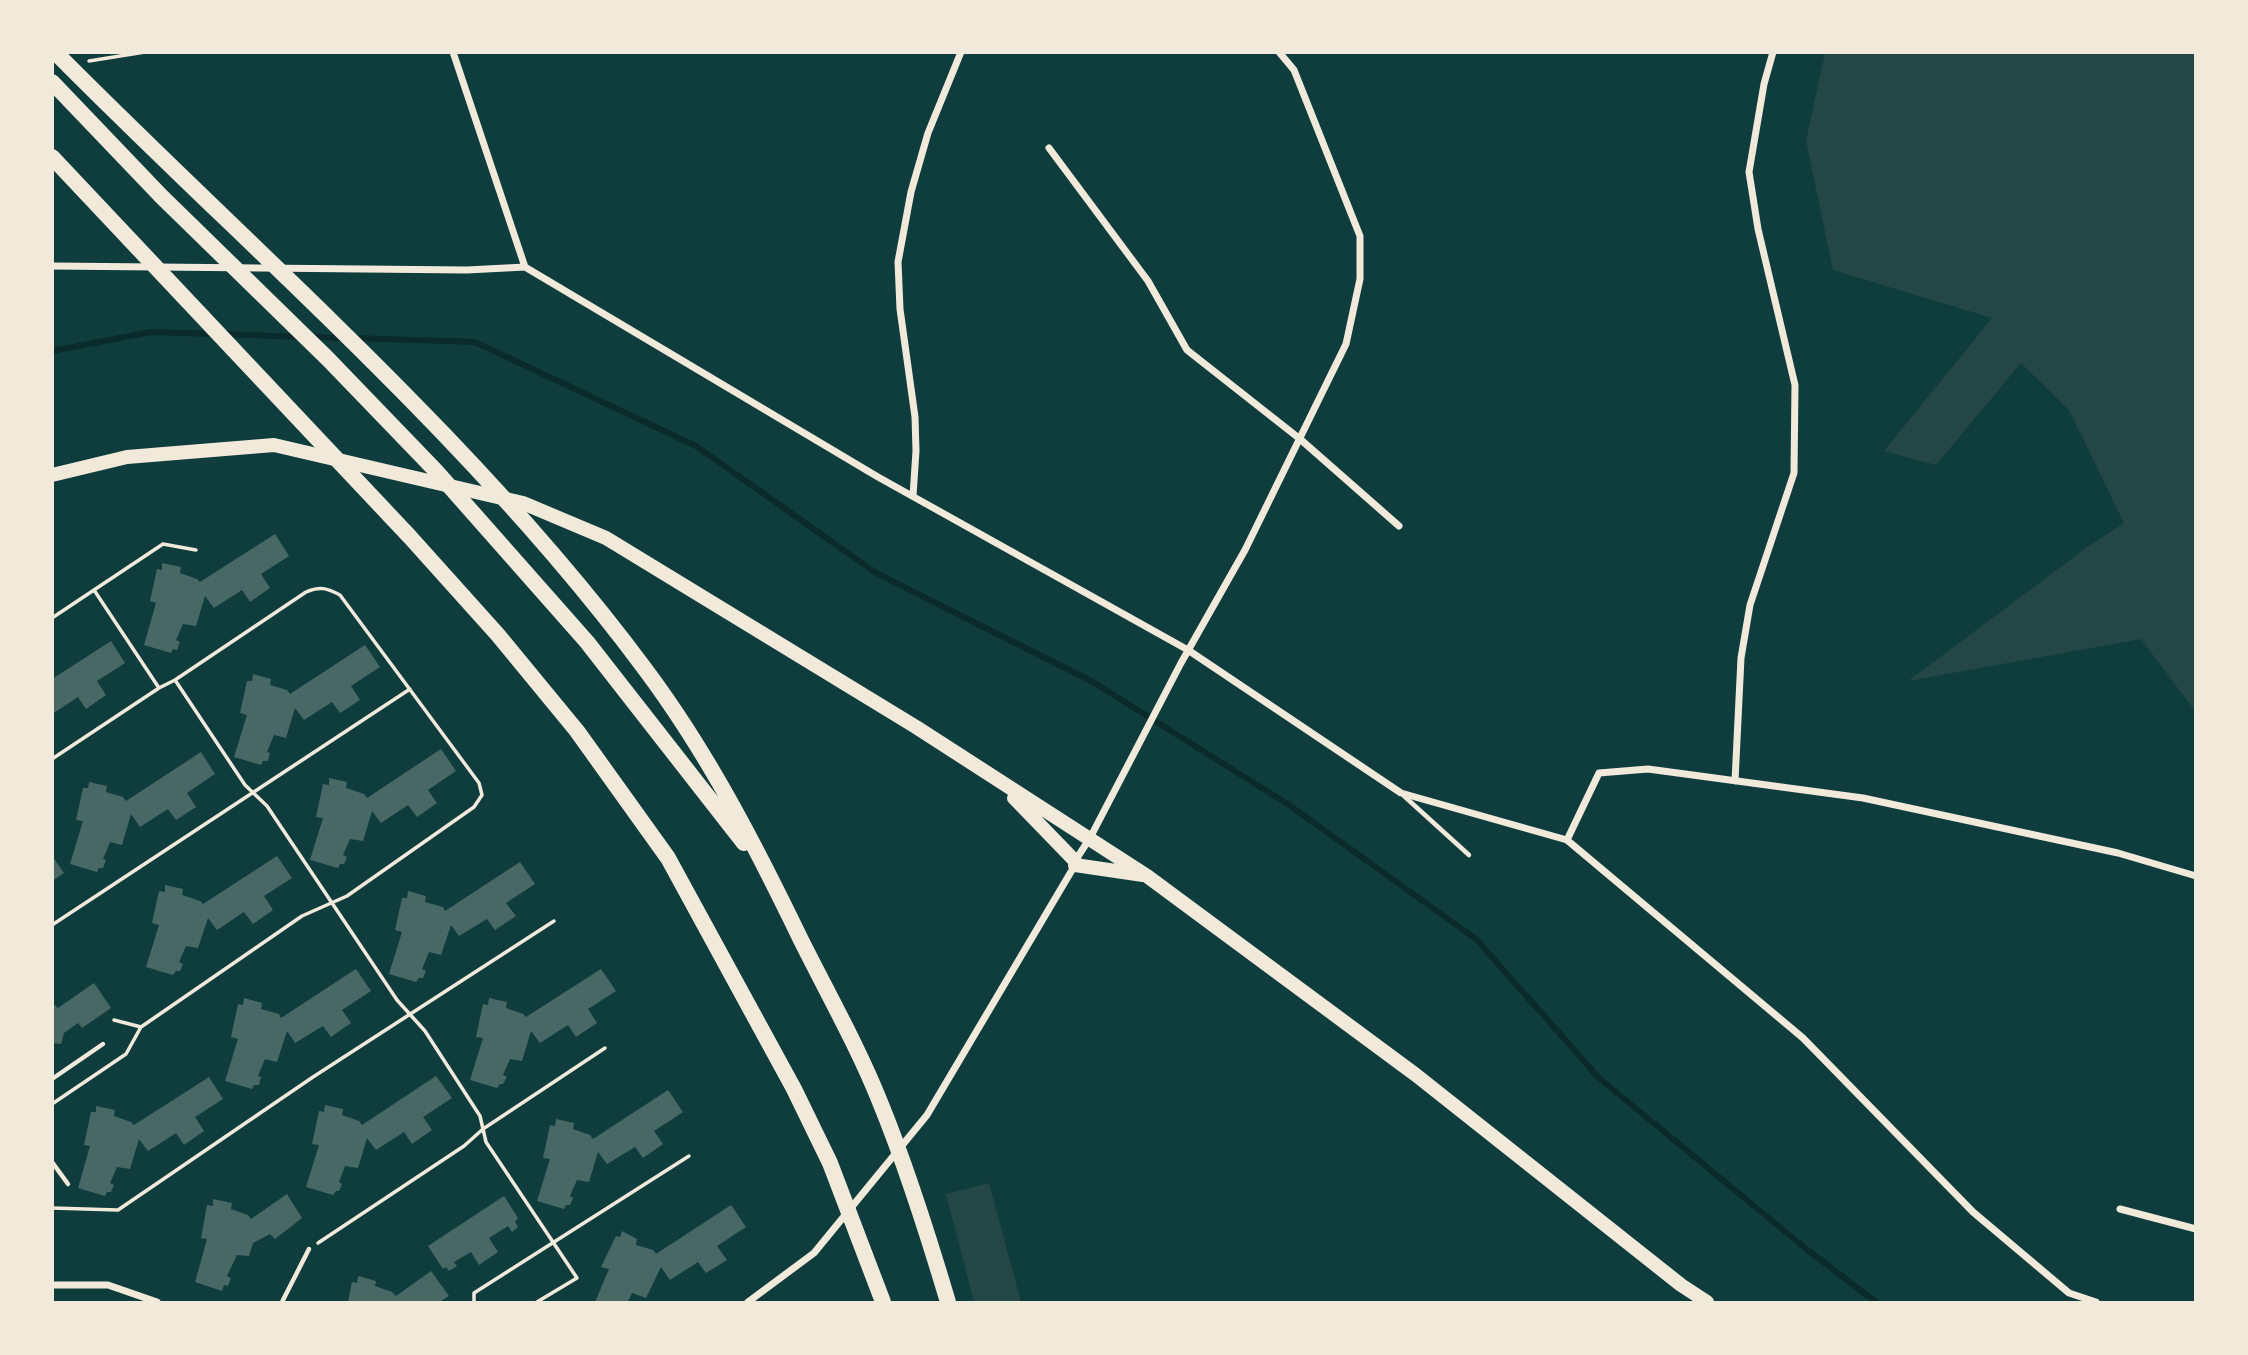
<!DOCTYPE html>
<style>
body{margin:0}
#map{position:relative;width:2248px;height:1355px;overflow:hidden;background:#0f3d3e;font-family:"Space Grotesk",sans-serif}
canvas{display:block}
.frame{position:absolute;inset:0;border:54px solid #f1e9da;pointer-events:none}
</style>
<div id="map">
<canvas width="2248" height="1355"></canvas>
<div class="frame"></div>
</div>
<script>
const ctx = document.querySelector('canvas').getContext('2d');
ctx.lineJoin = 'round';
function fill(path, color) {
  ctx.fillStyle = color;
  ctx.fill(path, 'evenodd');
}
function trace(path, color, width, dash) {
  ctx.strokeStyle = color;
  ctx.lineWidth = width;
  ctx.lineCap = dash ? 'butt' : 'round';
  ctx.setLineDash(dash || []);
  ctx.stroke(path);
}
fill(new Path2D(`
 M1825,53H2195V708L2192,707L2141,639L1908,681L2086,548L2124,523L2069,410L2021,363L1936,465L1884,451L1992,318L1833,270L1806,141Z
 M989,1183L1021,1302H974L946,1194Z`), '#244646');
trace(new Path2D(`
 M224,334L301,337
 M311,337L343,338
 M353,338L475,342L696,446L876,573L1093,682L1289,805L1476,939L1599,1078L1805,1248L1876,1302
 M52,351L151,332L213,334`), '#0a2a2b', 6);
fill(new Path2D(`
 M275,534L289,556L261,574L270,588L250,602L242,590L214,608L205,596L196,626L183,624L176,640L180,642L177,650L173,649L171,653L144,645L156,603L150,601L157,569L162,570V563L181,567L180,573L197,579L200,582Z
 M111,641L125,663L97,681L106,695L86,709L78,697L52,714V679Z
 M365,645L380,667L351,686L360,700L340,713L332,702L304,720L295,708L286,738L274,735L267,752L270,753L268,761H263L261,765L234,757L247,715L240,713L247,681H252L253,674L271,679L270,685L287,690L290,694Z
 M441,749L456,771L428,790L437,803L417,817L408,805L381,823L372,811L363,841L350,839L343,855L347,857L344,864H340L338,868L310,860L323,818L316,817L323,784L329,785V778L347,782L346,788L364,794L367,798Z
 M201,752L215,774L187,793L196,807L176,820L168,809L140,827L131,814L122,845L110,842L103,859L106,860L103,868H99L97,872L70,864L83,821L76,820L83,788H88L89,782L107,786L106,792L123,797L126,801Z
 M52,856L64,873L52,881Z
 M277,856L292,878L264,896L273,910L253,924L244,912L217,930L208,918L198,948L186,946L179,962L183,964L180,971H176L173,975L146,967L159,925L152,923L159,891L165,892V885L183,889L182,895L200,901L203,904Z
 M520,862L535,884L506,903L516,916L495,930L487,919L459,936L451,925L441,955L429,952L422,969L426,971L423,978H419L416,982L389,974L402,932L395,930L402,898H407L408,891L426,896L425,902L443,907L445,911Z
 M356,969L371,991L342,1010L351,1023L331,1037L323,1026L295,1043L287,1031L277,1062L265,1059L258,1076L261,1077L259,1085H254L252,1089L225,1081L238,1039L231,1037L238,1004L243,1005L244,998L262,1003L261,1009L279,1014L281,1018Z
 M601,969L616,991L588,1009L597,1023L576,1037L568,1025L540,1043L531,1031L522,1061L510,1059L503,1075L507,1077L503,1084H500L497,1088L470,1080L483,1038L476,1037L483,1004L488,1005L489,998L507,1002L506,1008L523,1014L526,1017Z
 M94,983L111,1008L82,1028L78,1023L64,1033L61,1044L52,1043V1003L58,1008Z
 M436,1076L452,1098L423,1117L432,1130L412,1144L404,1132L376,1150L367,1138L358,1168L345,1166L339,1182L342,1184L339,1191H336L333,1195L306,1187L319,1145L312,1144L319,1111L324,1112L325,1105L343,1109L342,1115L359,1121L362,1125Z
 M209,1077L223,1099L195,1117L204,1131L184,1145L176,1133L148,1151L139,1139L130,1169L117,1167L110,1183L114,1185L111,1192H107L105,1196L78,1188L90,1146L84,1145L91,1112H96V1106L115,1110L114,1116L131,1122L134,1125Z
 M668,1090L683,1112L654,1131L663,1144L643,1158L635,1147L607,1164L598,1152L589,1182L577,1180L570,1196L573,1198L570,1205H566L564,1209L537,1201L550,1159L543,1158L550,1125L555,1126L556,1119L574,1123L573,1129L590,1135L593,1139Z
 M287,1194L302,1218L275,1239L270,1234L253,1243L249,1256L237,1255L227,1276L231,1278L228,1286L224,1285L222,1291L195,1282L207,1239L201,1238L207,1205L213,1206V1199L232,1203L231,1209L248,1215L251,1219Z
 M504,1196L518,1218L515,1222L518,1227L512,1232L508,1226L489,1238L498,1252L479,1265L471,1252L454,1262L457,1266L449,1271L446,1267L443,1269L428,1246Z
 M731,1205L746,1227L717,1246L727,1260L706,1273L698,1262L670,1280L661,1267L646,1298L632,1293L628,1302H595L609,1269L601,1267L616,1236L620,1237L622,1231L637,1239L636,1245L653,1250L656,1254Z
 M431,1271L449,1296L439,1302H348L352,1282L357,1283L358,1276L376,1281L375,1286L392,1292L396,1296Z`), '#486865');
trace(new Path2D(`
 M89,61L145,52
 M94,590L159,688
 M52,618L163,544L196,550
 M175,680L245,785L267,806L397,1000L425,1031L480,1116L486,1142L577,1278L537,1302
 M52,759L159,688L175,680L306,592C320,586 327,588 340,595L479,783L482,795L474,807L347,896L302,916L141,1027L126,1054L52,1104
 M52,925L410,689
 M114,1020L141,1027
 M52,1208L118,1210L313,1077L554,921
 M318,1243L464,1146L483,1129L605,1048
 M474,1302V1293L689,1156`), '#f1e9da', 3.5);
trace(new Path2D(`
 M1404,796L1469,855
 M52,1079L103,1044
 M52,1162L68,1184
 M282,1302L309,1249`), '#f1e9da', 4.5);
trace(new Path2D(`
 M453,52L525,267L878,477L1188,650L1401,793L1567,840L1803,1038L1973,1212L2069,1293L2096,1302
 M1049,148L1148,281L1187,350L1300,439L1399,526
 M52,266L467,270L525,267
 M913,496L916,451L915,417L900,309L898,262L911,192L928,133L961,52
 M1735,781L1741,658L1750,605L1794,473L1795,385L1758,229L1749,172L1764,84L1773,52
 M1567,840L1599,773L1648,769L1863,798L2118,853L2196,876
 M2120,1209L2196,1229
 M52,1285H108L157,1302
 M748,1302L814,1253L927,1115L1075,865V861L1090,838L1181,663L1245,550L1346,344L1360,279V236L1294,70L1279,52`), '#f1e9da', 7);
trace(new Path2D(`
 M52,475L127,457L274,445L523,503L606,538L916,727L1147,876L1416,1075L1681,1285L1707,1302
 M1014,798L1075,861
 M1075,865L1143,875`), '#f1e9da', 14);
trace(new Path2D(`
 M55,52C255,254 475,440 645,669C708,753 756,847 801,940C828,994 858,1047 880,1102C907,1168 928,1235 948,1302
 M52,82L161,196L328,359L436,471L587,642L744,843
 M52,157L410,537L498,635L577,731L668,858L794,1089L830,1163L883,1302`), '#f1e9da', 16);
</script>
